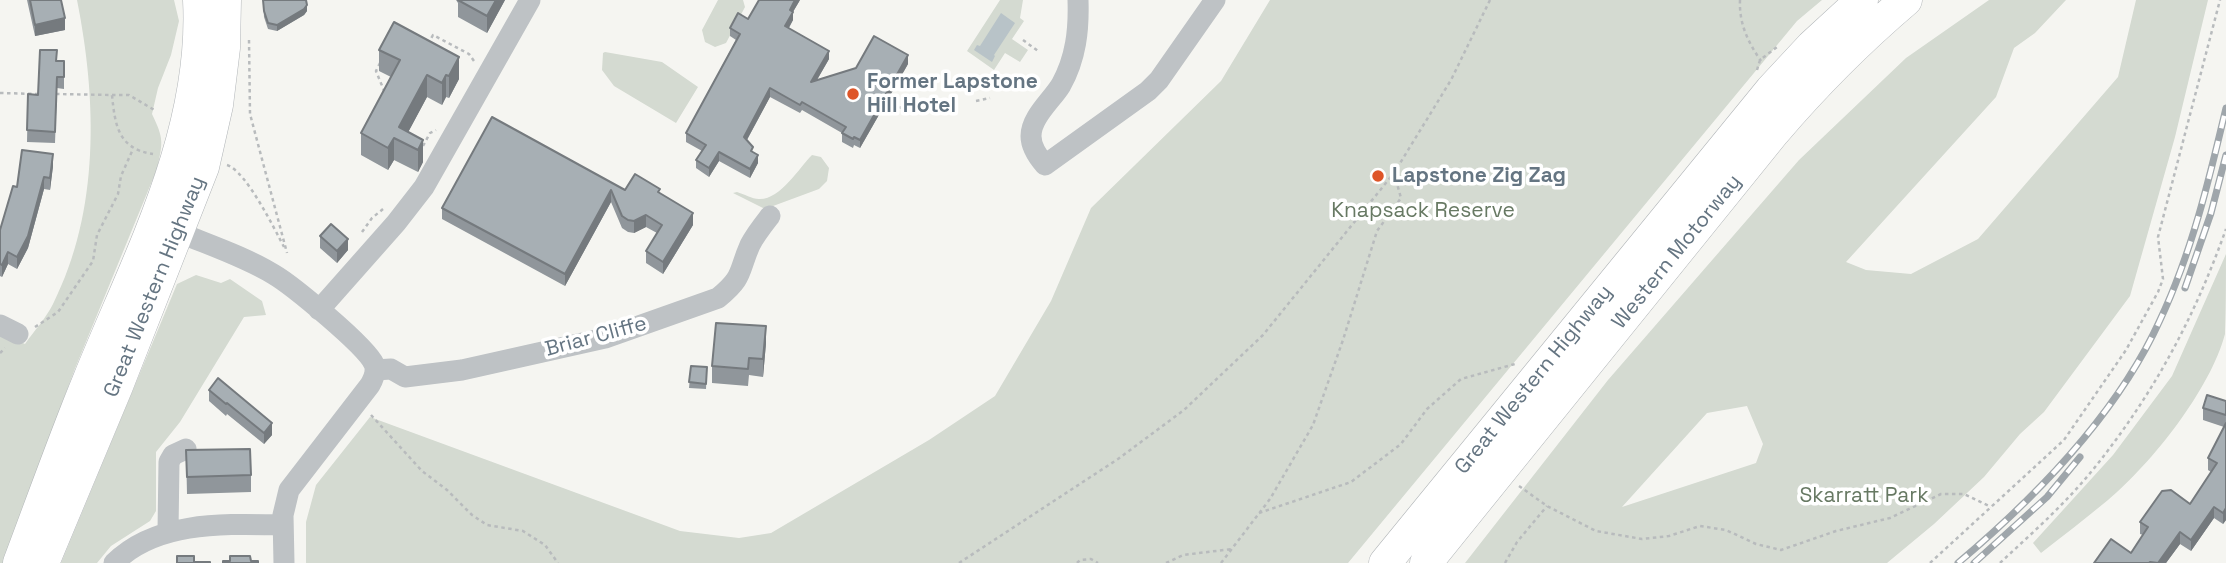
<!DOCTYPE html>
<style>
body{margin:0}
canvas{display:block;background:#f5f5f1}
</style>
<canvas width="2226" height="563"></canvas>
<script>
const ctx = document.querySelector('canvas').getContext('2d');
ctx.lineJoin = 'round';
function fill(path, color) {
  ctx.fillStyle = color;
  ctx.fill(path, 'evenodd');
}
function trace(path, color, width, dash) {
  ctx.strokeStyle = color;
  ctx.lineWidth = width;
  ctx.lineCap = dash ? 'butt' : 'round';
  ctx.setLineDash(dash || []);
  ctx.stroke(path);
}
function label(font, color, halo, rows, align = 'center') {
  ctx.font = font + ' "Space Grotesk",sans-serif';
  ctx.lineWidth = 7;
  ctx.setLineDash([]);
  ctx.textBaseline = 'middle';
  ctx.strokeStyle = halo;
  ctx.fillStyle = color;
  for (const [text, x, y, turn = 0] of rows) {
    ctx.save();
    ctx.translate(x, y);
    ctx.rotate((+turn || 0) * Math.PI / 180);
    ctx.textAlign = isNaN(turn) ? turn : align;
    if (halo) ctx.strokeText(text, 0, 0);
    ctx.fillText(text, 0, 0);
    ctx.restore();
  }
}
fill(new Path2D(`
 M77,0H174L179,21L171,55L158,88L152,114C164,139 163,142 157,169L74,371L3,563H0V331L25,344C34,331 46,318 53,304C100,211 97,100 77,0Z
 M718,0H743L745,7L726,43L715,47L705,42L702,30Z
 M1000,0H1023L1020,18L1024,21L1012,39L1028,50L1020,62L1005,53L994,70L967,51Z
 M1270,0H1822L1797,21L1348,563H306V522L316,485L370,417L680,531L739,538L771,533L929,440L995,396L1051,301L1091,208L1221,81Z
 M1989,0H2066L2035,33L2014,48L1996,97L1846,262L1866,270L1911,274L1978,239L2118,77L2136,0H2208L2175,137L2130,296L2044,412L2020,434L1984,477L1934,524L1887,563H1465L1608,380L1799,160L1906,58ZM1747,406L1763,444L1756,463L1622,507L1707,413Z
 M605,52L662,62L698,87L676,123L614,86L602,70L603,53Z
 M812,155L821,157L829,168L827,181L819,189L765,209L733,193L737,192C744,194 752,199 759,199C780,200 799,168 812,155Z
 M2226,254C2226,275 2226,315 2225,334C2210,390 2152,463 2108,500C2086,518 2063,536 2041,553L2033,543L2113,455L2172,376Z
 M196,275L221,283L230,279L262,301L266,315L244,317L180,422L156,452V511L150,521L111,546L97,563H61L177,284Z`), '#d4dad1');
fill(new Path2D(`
 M1001,13L1015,23L994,55L995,56L992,62L974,50L977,45L980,46Z`), '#b8c3c8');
const highway = new Path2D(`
 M19,563C42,502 64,440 89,379C138,258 206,134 199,0
 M43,563L117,386L203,167L217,105L224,48L225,0
 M1385,563L1771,90L1812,46L1862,0
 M1426,563L1774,132C1815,84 1859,40 1906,0`);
trace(highway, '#b1b5b8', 33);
trace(new Path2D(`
 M1740,0C1739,24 1748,42 1761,61
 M249,40L250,114L287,253
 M1023,40L1038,51
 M428,44L433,35L469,54L474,61
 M380,63L376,71L385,93
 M1757,70L1760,60L1777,47
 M0,93L39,94
 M56,94L112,95C115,125 118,149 153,154
 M112,95H129L156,111
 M887,100L908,112
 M976,101L990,98
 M423,146L430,133L436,130
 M227,165C246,171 274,228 284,247
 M362,232L372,218L383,209
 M35,327L58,312L93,261L97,235L118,194L121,176L133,149
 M0,353L5,348
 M371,415L422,471L447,490L472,515L487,525L523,531L545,545L558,563
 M1519,486L1547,506L1596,531L1642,539L1669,536L1700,526L1726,530L1756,544L1781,550L1836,531L1890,518L1941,494H1964L1991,507
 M1259,513L1351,482L1401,444L1427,409L1461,379L1515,364
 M959,563L1118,459L1184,410L1263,335L1394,173L1451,80L1490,0
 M1077,563L1080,560L1091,559L1098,563
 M1166,563L1183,555L1232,549
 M1221,563L1270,499L1313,425L1343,340L1377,231L1401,198L1394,173
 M1505,563L1517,542L1547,506
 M1930,563L2064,440L2126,350L2158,292L2163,279L2158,237L2220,0
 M2000,563C2031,534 2064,505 2091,472C2152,397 2194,319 2226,229`), '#b8bbbd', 2.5, [3.5, 3.5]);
trace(new Path2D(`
 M1078,0C1079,30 1076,58 1061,85C1052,100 1031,117 1031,136C1031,147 1038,157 1045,165L1148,91L1159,80L1215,0
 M178,232C209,245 243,256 273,274C292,285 366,346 374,364C377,371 374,378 370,385L289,490L283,515L284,563
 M319,310L396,223L424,187L530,0
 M0,325L18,334
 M375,370L391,369L405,377L462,370L605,338L718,298C744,277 738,272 750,245C755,235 763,225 770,216
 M168,531L169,462L173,455L186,449
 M114,563C157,520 227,524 283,525`), '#bec2c5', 21);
trace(highway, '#fff', 32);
const rail = new Path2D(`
 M2185,288L2211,213L2226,155
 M1958,563C2035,498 2118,413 2160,320C2192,252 2209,180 2226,108
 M1974,563L2047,497L2080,457`);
trace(rail, '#9fa6ab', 7);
trace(rail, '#fff', 4.5, [13]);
fill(new Path2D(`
 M27,0H61L65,30L35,36Z
 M263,0L307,11L304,15L277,31L268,29L264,17Z
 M456,0H505L487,33L458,17V3Z
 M800,0L793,12V20L789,28L829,59L817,80L908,64L860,148L854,145L853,148L842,142V133L802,110L800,113L770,97L747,140L758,163L750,178L719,161L709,177L696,168V160L702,151L686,142V133L736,40L730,36V28L748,19Z
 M379,50L459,79L449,98L446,97L442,105L427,97L408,132L423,140V162L418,172L394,160L388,170L361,155V133L391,77L379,71Z
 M57,61H64V89L57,88L55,143L27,142L28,94L38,95Z
 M492,117L625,190L693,225L663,274L646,263V251L657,233L646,227L634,233L628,232L622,228L611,202L565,286L442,219V208Z
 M53,166L50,190L44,189L28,248L17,269L8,264L2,277L0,276V230L17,187Z
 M320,236L348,250L337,263L320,248Z
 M766,343L763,377L749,375L748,386L712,383V366Z
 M691,366L707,367L706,389L689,388Z
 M209,390L272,435L264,444L227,414L226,416L209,401Z
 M2226,401V520L2223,524L2214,518L2191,551L2180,544L2166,563H2094L2131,553L2143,535L2140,534V522L2190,504L2211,472L2208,470V458L2224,427L2203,420V408Z
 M186,450L251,475V492L187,494Z`), '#90969b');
fill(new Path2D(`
 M496,0H505L487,33V16Z
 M795,0H800L791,15L793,12V20L785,34V26L790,10Z
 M307,5V11L304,15L277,31V25Z
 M65,18V30L35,36V25Z
 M829,51V59L811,90V82Z
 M908,55V64L860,148V140Z
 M459,57V79L449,98V76Z
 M427,75V97L403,142L399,127Z
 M446,75V97L442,105V83Z
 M770,88V97L744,145V137Z
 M394,138V160L388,170V148Z
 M423,140V162L418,172V150Z
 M719,152V161L709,177V168Z
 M53,154V166L50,190V178Z
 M758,155V163L750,178V169Z
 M44,177V189L28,248L17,269V257Z
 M611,190V202L565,286V274Z
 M693,213V225L663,274V262Z
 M646,215V227L634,233V221Z
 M348,239V250L337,263V251Z
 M8,252V264L2,277V265Z
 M766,326V343L763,377V359Z
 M272,423V435L264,444V433Z
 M2214,507V518L2191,551V540Z
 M2226,508V520L2223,524V513Z
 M2180,532V544L2166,563H2158Z`), '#757a7e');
const building = new Path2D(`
 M30,0H61L65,18L35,25Z
 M263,0H306L307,5L304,9L277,25L268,23L264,11Z
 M458,0H496L487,16Z
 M759,0H795L790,10L793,12L785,26L829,51L811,82L856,68L874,36L908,55L860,140L854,137L853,139L842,133L846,127L802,102L800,105L770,88L744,137L753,147L751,151L758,155L750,169L719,152L709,168L696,160L706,145L686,133L740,34L730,28L738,13L748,19Z
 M394,22L459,57L449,76L446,75L442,83L427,75L399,127L423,140L418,150L394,138L388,148L361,133L400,60L379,50Z
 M40,50H57L56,61H64V77H57L55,132L27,130L28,94L38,95Z
 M492,117L625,190L635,174L660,189L658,192L693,213L663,262L646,251L662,225L646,215L634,221L628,220L622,216L611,190L565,274L442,208Z
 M22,150L53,154L50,178L44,177L28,236L17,257L8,252L2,265L0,264V230L13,186L17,187Z
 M331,224L348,239L337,251L320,236Z
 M716,323L766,326L763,359L749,358L748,369L712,366Z
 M691,366L707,367L706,384L689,382Z
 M218,378L272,423L264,433L227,403L226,404L209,390Z
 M2207,395L2226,401V415L2203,408Z
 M2226,423V508L2223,513L2214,507L2191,540L2180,532L2158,563L2150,562L2149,563H2094L2111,539L2131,553L2148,527L2140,522L2162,491L2171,490L2190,504L2217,463L2208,458Z
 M250,449L251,475L187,477L186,450Z
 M177,556H194V562H210V563H177Z
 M230,556H250L251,561H258V563H223V561H230Z`);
fill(building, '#a7afb4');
trace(building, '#757a7e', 2);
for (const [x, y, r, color] of [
 [853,94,7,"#de5528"],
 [1378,176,7,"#de5528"]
]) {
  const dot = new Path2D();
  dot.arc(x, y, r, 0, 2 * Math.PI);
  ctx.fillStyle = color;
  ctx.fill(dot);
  trace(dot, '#fff', 2.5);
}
label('bold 21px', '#657582', '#fff', [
 ["Former Lapstone",867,82],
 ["Hill Hotel",867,106],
 ["Lapstone Zig Zag",1392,176]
], 'left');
label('21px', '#677963', '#fff', [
 ["Knapsack Reserve",1423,211],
 ["Skarratt Park",1864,496]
]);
label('21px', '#657582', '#fff', [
 ["Western Motorway",1677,252,-51],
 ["Great Western Highway",155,287,-68],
 ["Briar Cliffe",596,337,-15],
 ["Great Western Highway",1534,380,-51]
]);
</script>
